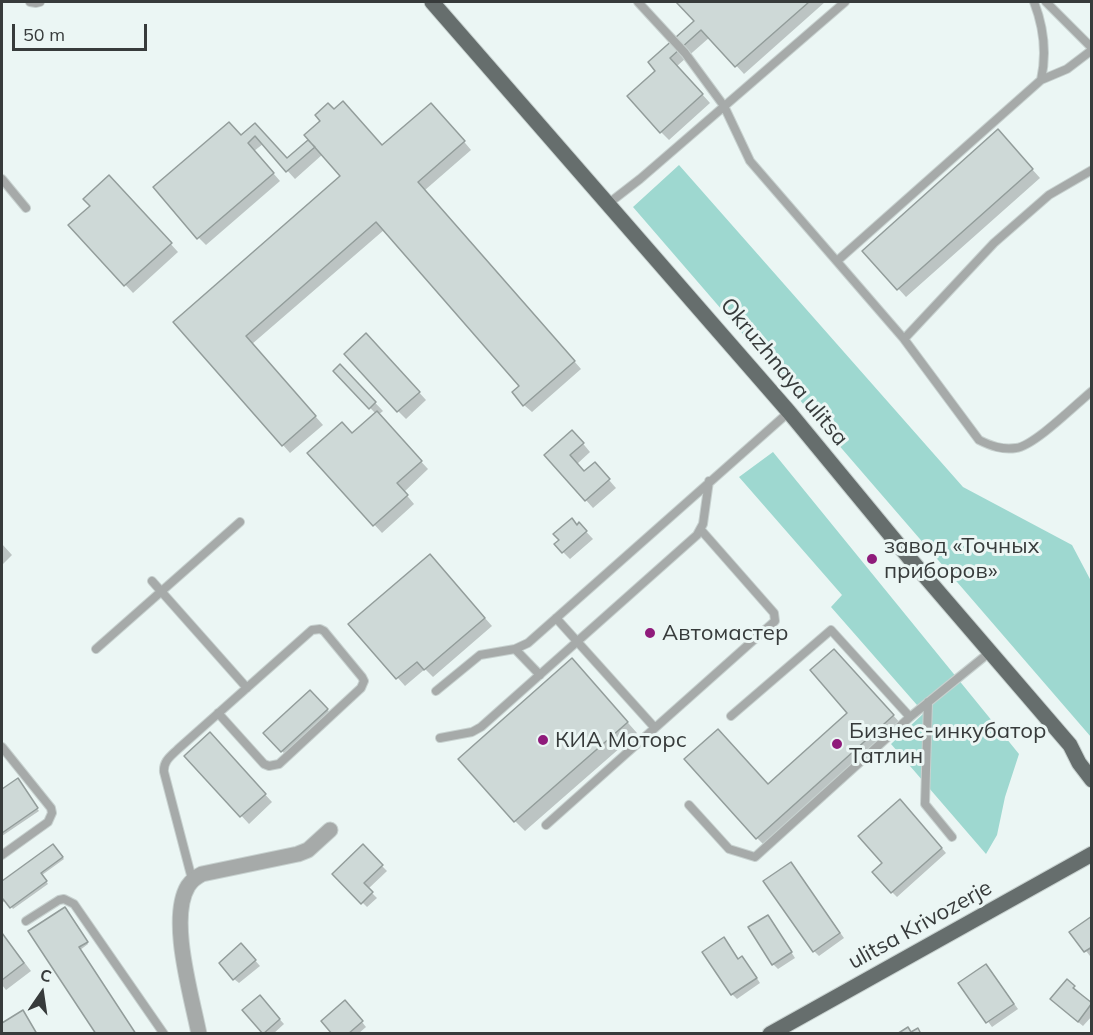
<!DOCTYPE html>
<meta charset="utf-8">
<style>
body{margin:0}
#map{position:relative;width:1093px;height:1035px;overflow:hidden;background:#ebf6f4;font-family:Mulish,sans-serif}
canvas{display:block}
.frame{position:absolute;inset:0;border:3px solid #373b3b;pointer-events:none}
.north{position:absolute;left:12px;top:963px;width:60px;height:60px;-webkit-text-stroke:4px #ebf6f4;paint-order:stroke;rotate:13deg;font-size:16px;font-weight:700;line-height:24px;text-align:center;color:#373b3b}
.north::after{content:'';display:block;margin:auto;width:21px;height:27px;background:#373b3b;clip-path:polygon(50% 0,100% 100%,50% 72%,0 100%)}
.scale{position:absolute;left:12px;top:24px;width:135px;height:27px;box-sizing:border-box;border:3px solid #373b3b;border-top:0;padding-left:8px;font-size:18px;line-height:21px;white-space:nowrap;color:#373b3b;-webkit-text-stroke:4px #ebf6f4;paint-order:stroke}
</style>
<div id="map">
<canvas width="1093" height="1035"></canvas>
<div class="frame"></div>
<div class="north">С</div>
<div class="scale">50 m</div>
</div>
<script>
const ctx = document.querySelector('canvas').getContext('2d');
ctx.lineJoin = 'round';
function fill(path, color) {
  ctx.fillStyle = color;
  ctx.fill(path, 'evenodd');
}
function trace(path, color, width, dash) {
  ctx.strokeStyle = color;
  ctx.lineWidth = width;
  ctx.lineCap = dash ? 'butt' : 'round';
  ctx.setLineDash(dash || []);
  ctx.stroke(path);
}
function label(font, color, halo, rows, align = 'center') {
  ctx.font = font + ' Mulish,sans-serif';
  ctx.lineWidth = 6;
  ctx.setLineDash([]);
  ctx.textBaseline = 'middle';
  ctx.strokeStyle = halo;
  ctx.fillStyle = color;
  for (const [text, x, y, turn = 0] of rows) {
    ctx.save();
    ctx.translate(x, y);
    ctx.rotate((+turn || 0) * Math.PI / 180);
    ctx.textAlign = isNaN(turn) ? turn : align;
    if (halo) ctx.strokeText(text, 0, 0);
    ctx.fillText(text, 0, 0);
    ctx.restore();
  }
}
fill(new Path2D(`
 M679,165L963,487L1072,545L1091,581V737L633,207Z
 M773,452L1019,754L1005,797L997,835L986,854L891,744L924,713L831,607L842,595L739,477Z`), '#9ed8d0');
fill(new Path2D(`
 M678,2H825L744,74L710,37L677,66L710,103L669,140L661,132L657,71L696,21Z
 M439,112L471,150L425,190L581,369L532,412L524,405L521,386L384,230L252,344L323,425L290,453L175,322L342,176L323,154L295,179L263,144L254,151L280,181L206,245L199,238L242,137L255,125L287,160L310,140L383,147Z
 M1005,139L1040,178L906,297L864,251Z
 M117,185L178,252L133,293L70,225Z
 M374,343L426,400L406,419L398,411Z
 M340,366L383,411L378,415L428,469L404,492L414,504L382,533L309,453L353,435L376,414L335,371Z
 M580,440L590,452L577,464L585,473L602,472L616,488L593,508L546,455Z
 M579,524L593,539L570,559L563,552Z
 M2,544L12,555L2,565Z
 M437,564L492,626L433,677L425,669L405,686L351,625Z
 M842,658L901,724L765,846L757,838L768,785L850,713Z
 M582,671L637,733L525,831L515,821Z
 M318,699L335,718L289,759L282,751Z
 M217,742L272,802L249,824L186,756Z
 M17,780L39,811L2,836V791Z
 M905,806L946,853L897,897L892,892L884,863Z
 M53,846L64,859L42,875L48,884L13,909L6,900L2,903V883Z
 M363,847L387,871L368,889L377,898L367,907L334,874Z
 M795,869L844,938L819,956L814,951Z
 M67,911L88,944L80,950L97,1034Z
 M768,916L795,958L778,969L773,964Z
 M1092,917V955L1090,956L1071,932Z
 M2,933L31,971L6,990L2,985Z
 M729,944L739,960L742,958L747,963L760,983L737,999L732,994Z
 M246,950L260,966L239,983L234,979Z
 M990,970L1018,1009L992,1027L960,983Z
 M1067,981L1079,992L1077,994L1092,1005V1016L1083,1026L1056,1004Z
 M264,1002L284,1024L273,1034H265L244,1010Z
 M350,1007L366,1027L358,1034H334Z`), '#0003');
const building = new Path2D(`
 M676,2H809L735,67L701,30L670,58L703,94L660,133L627,96L655,71L648,62L694,21Z
 M343,101L382,145L431,103L465,141L418,182L575,361L523,406L512,392L519,386L376,222L246,336L316,416L282,446L173,322L340,176L304,135L320,121L315,115L328,103L334,109Z
 M229,122L241,135L255,123L287,158L308,140L315,147L286,172L255,136L248,143L274,173L197,239L153,187Z
 M998,129L1033,169L897,290L862,251Z
 M109,175L172,243L124,286L68,225L90,206L83,199Z
 M366,333L420,392L397,412L344,354Z
 M340,364L376,402L369,409L333,371Z
 M377,411L422,461L397,483L408,495L373,526L307,453L342,422L352,433Z
 M572,430L584,443L570,455L584,471L595,462L610,479L585,501L544,455Z
 M572,518L577,525L579,522L587,531L562,553L554,544L559,540L553,534Z
 M430,554L485,618L424,670L417,662L396,679L348,624Z
 M834,649L894,715L756,839L684,759L718,729L768,784L847,713L810,670Z
 M572,658L628,722L514,822L458,759Z
 M310,690L328,709L281,752L263,733Z
 M210,732L266,794L240,817L184,756Z
 M18,778L38,808L2,833V789Z
 M900,799L942,848L891,893L872,872L882,863L858,836Z
 M53,844L63,857L41,873L47,881L10,908L3,899L2,900V881Z
 M363,844L383,865L364,883L373,892L361,904L332,874Z
 M791,862L840,933L813,952L763,881Z
 M65,907L88,942L79,947L136,1034H96L28,931Z
 M768,915L792,952L772,965L748,927Z
 M1092,916V947L1084,952L1069,932Z
 M2,933L24,963L2,980Z
 M724,937L738,959L742,956L757,978L731,995L702,952Z
 M241,943L256,960L233,980L219,963Z
 M986,964L1014,1004L986,1023L958,983Z
 M1067,979L1075,986L1073,988L1092,1003L1078,1022L1050,999Z
 M260,995L280,1019L263,1034L242,1010Z
 M345,1000L363,1021L348,1034H332L321,1021Z
 M23,1010L37,1034H2V1023Z
 M908,1027L911,1032L918,1028L921,1034H897Z`);
fill(building, '#ced9d7');
trace(building, '#939d9b', 1.5);
const lane = new Path2D(`
 M30,2L36,3L40,2
 M638,2L685,53L724,106L750,161L904,339L979,440C991,446 1002,450 1016,448C1034,446 1075,405 1092,391
 M1034,2C1044,28 1047,53 1041,80
 M1046,2L1092,48
 M2,179L26,208
 M609,203L640,179L845,2
 M837,261L1041,80L1067,69L1092,50
 M904,339L994,243L1049,195L1092,170
 M152,581L247,688
 M556,618L655,728
 M96,649L240,522
 M515,649L540,675
 M436,691L480,655L515,649L528,643L789,412
 M928,702L925,804L952,837
 M731,716L831,630L910,717L990,652
 M440,738L472,732L481,727L697,535L703,524L709,481
 M2,747L51,808L52,813L48,822L2,855
 M689,805L729,849L755,857L910,717
 M546,825L775,621L774,613L701,530
 M192,879L164,772C163,761 171,756 178,749L312,630L320,629L324,631L362,677L364,681L361,688L279,764L269,766L264,764L218,713
 M26,921L59,900L64,899L74,904L164,1034`);
const street = new Path2D(`
 M199,1034C192,997 168,919 188,886C192,880 196,877 202,874L298,854L308,850L330,830`);
const primary = new Path2D(`
 M432,2L789,412L911,560L1070,745L1079,763L1092,780
 M770,1034L1092,854`);
trace(lane, '#c7d1cf', 10);
trace(street, '#c7d1cf', 17);
trace(primary, '#c7d1cf', 17);
trace(lane, '#a6aaa9', 8);
trace(street, '#a6aaa9', 15);
trace(primary, '#666e6d', 15);
for (const [x, y, r, color] of [
 [872,559,6,"#8f1b7b"],
 [650,633,6,"#8f1b7b"],
 [543,740,6,"#8f1b7b"],
 [837,744,6,"#8f1b7b"]
]) {
  const dot = new Path2D();
  dot.arc(x, y, r, 0, 2 * Math.PI);
  ctx.fillStyle = color;
  ctx.fill(dot);
  trace(dot, '#ebf6f4', 2);
}
label('22px', '#373b3b', '#ebf6f4', [
 ["Okruzhnaya ulitsa",784,372,50],
 ["ulitsa Krivozerje",920,925,-29]
]);
label('22px', '#373b3b', '#ebf6f4', [
 ["завод «Точных",884,546],
 ["приборов»",884,571],
 ["Автомастер",662,633],
 ["Бизнес-инкубатор",849,731],
 ["Татлин",849,756],
 ["КИА Моторс",555,740]
], 'left');
</script>
